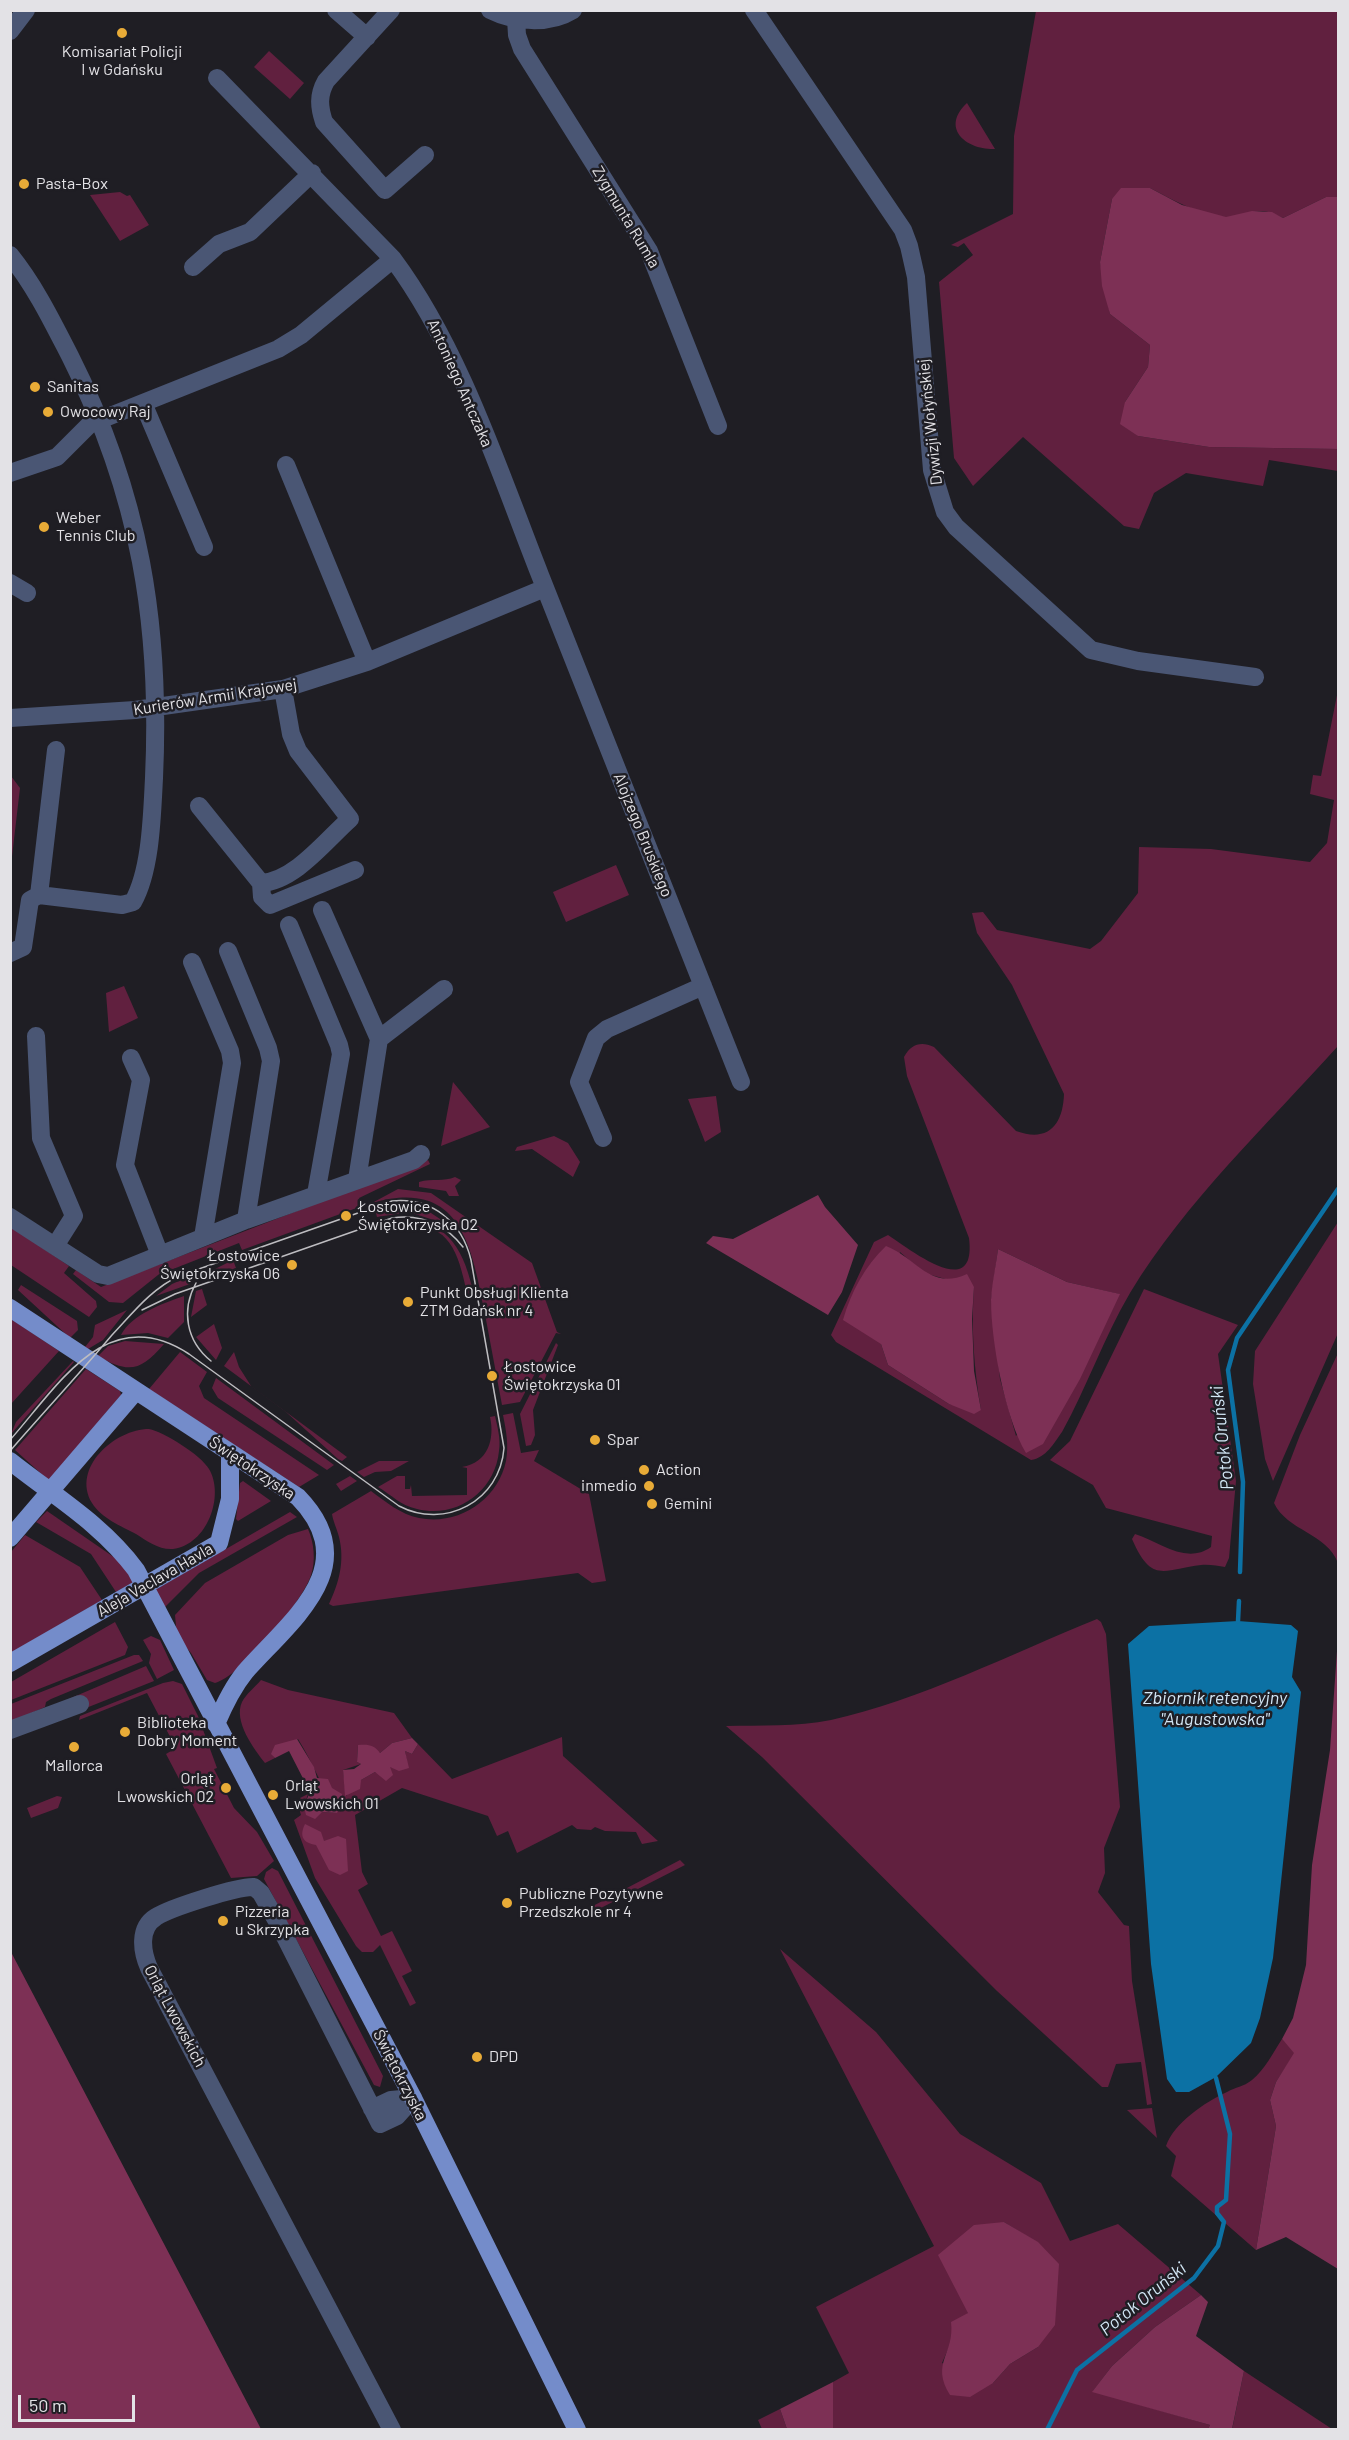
<!DOCTYPE html>
<meta charset="utf-8">
<style>
body{margin:0}
#map{position:relative;width:1349px;height:2440px;overflow:hidden;background:#1f1e24;font-family:Barlow,sans-serif}
canvas{display:block}
.frame{position:absolute;inset:0;border:12px solid #e3e2e6;pointer-events:none}
.scale{position:absolute;left:18px;top:2395px;width:117px;height:27px;box-sizing:border-box;border:3px solid #e3e2e6;border-top:0;padding-left:8px;font-size:18px;line-height:21px;white-space:nowrap;color:#e3e2e6;-webkit-text-stroke:4px #1f1e24;paint-order:stroke}
</style>
<div id="map">
<canvas width="1349" height="2440"></canvas>
<div class="frame"></div>
<div class="scale">50 m</div>
</div>
<script>
const ctx = document.querySelector('canvas').getContext('2d');
ctx.lineJoin = 'round';
function fill(path, color) {
  ctx.fillStyle = color;
  ctx.fill(path, 'evenodd');
}
function trace(path, color, width, dash) {
  ctx.strokeStyle = color;
  ctx.lineWidth = width;
  ctx.lineCap = dash ? 'butt' : 'round';
  ctx.setLineDash(dash || []);
  ctx.stroke(path);
}
function label(font, color, halo, rows, align = 'center') {
  ctx.font = font + ' Barlow,sans-serif';
  ctx.lineWidth = 5;
  ctx.setLineDash([]);
  ctx.textBaseline = 'middle';
  ctx.strokeStyle = halo;
  ctx.fillStyle = color;
  for (const [text, x, y, turn = 0] of rows) {
    ctx.save();
    ctx.translate(x, y);
    ctx.rotate((+turn || 0) * Math.PI / 180);
    ctx.textAlign = isNaN(turn) ? turn : align;
    if (halo) ctx.strokeText(text, 0, 0);
    ctx.fillText(text, 0, 0);
    ctx.restore();
  }
}
fill(new Path2D(`
 M1036,11H1338V197H1326L1283,218C1253,202 1248,219 1224,217C1198,214 1173,200 1150,188L1112,199L1100,262L1110,314L1150,345L1148,367L1125,402L1138,436L1209,447L1338,449V471L1269,460L1263,486L1186,473L1154,493L1139,529L1124,526L1023,437L973,486L954,458L939,282L973,255L964,243L958,247L951,245L1013,214L1014,136Z
 M269,51L304,83L290,99L254,67Z
 M967,103L995,149C966,150 940,128 967,103Z
 M120,192L127,196L130,195L149,225L120,241L90,195Z
 M1338,690V1046C1267,1125 1185,1202 1130,1293C1104,1337 1087,1387 1062,1432C1054,1443 1046,1458 1031,1460L836,1342L831,1335L874,1242L888,1235C911,1250 977,1303 969,1238L907,1076L904,1057C911,1044 921,1041 934,1047L1016,1131C1049,1143 1063,1124 1064,1094L1012,985L977,933L972,913L983,912L997,930L1090,949L1101,941L1138,893L1139,847L1211,849L1310,862L1327,843L1334,800L1310,794L1313,775L1321,776ZM998,1249L1067,1282L1119,1294L1016,1436L1000,1379L991,1300ZM900,1252L924,1273L974,1287C971,1329 974,1369 981,1410L949,1404L888,1365L881,1344Z
 M11,776L20,788L11,865L10,777Z
 M616,865L629,895L566,922L553,892Z
 M124,986L138,1018L109,1032L106,993Z
 M453,1082L490,1127L441,1146Z
 M716,1096L721,1132L705,1142L688,1099Z
 M554,1136L568,1143L580,1162L573,1177L532,1149L515,1151L517,1147Z
 M428,1160L430,1164L359,1198L362,1206L242,1250L239,1243L158,1275L123,1303L109,1302L73,1274L76,1270L101,1287Z
 M455,1177L461,1180L455,1186L459,1196H449L446,1191L419,1187V1182C432,1178 444,1182 455,1177Z
 M398,1189L431,1193L532,1263L557,1332L561,1334L556,1333L520,1402L502,1405C496,1373 490,1341 484,1309C471,1243 459,1178 372,1203Z
 M400,1205L425,1209L449,1225L409,1212L377,1217L375,1209Z
 M394,1221C448,1216 464,1250 474,1295L467,1293C456,1241 445,1217 385,1228L380,1225Z
 M1338,1222V1333L1273,1481L1265,1459L1253,1384L1255,1351Z
 M10,1226L69,1266L64,1273L96,1301L97,1307L89,1317L11,1265Z
 M233,1260L236,1268L209,1278L215,1269Z
 M195,1274L190,1284L156,1296L172,1284Z
 M21,1285L77,1321L78,1330L70,1338L18,1290Z
 M202,1289L207,1305L191,1317L196,1291Z
 M1144,1289L1238,1325L1218,1354L1236,1481L1229,1558L1225,1567C1218,1566 1209,1564 1201,1565C1164,1569 1152,1585 1132,1539L1135,1534C1160,1542 1186,1565 1211,1547L1212,1536L1106,1508L1093,1485L1050,1460L1070,1441Z
 M184,1296V1322L168,1338L148,1333L121,1335C132,1314 162,1304 184,1296Z
 M127,1310L103,1340L88,1349L85,1347L93,1337L95,1325Z
 M11,1319L59,1351L11,1404Z
 M214,1324L222,1348L216,1360L196,1337Z
 M125,1341L164,1344C141,1371 129,1374 98,1356L108,1346Z
 M556,1343L558,1345L533,1410L535,1435L531,1445L526,1446L520,1414Z
 M180,1352L207,1372L199,1386L204,1398L319,1475L299,1487L149,1389Z
 M234,1352L239,1367L251,1386L347,1457L342,1461L338,1459L286,1412L224,1366Z
 M1338,1353V1563C1327,1533 1287,1531 1274,1503L1300,1435Z
 M73,1361L74,1362L11,1434L16,1422Z
 M86,1369L120,1391L121,1395L50,1479H47L15,1450Z
 M216,1378L334,1465L327,1470L218,1398L212,1388Z
 M513,1413L521,1453L539,1450L534,1461L589,1494L606,1581L592,1583L578,1573L333,1606L329,1604C339,1583 345,1561 339,1537C337,1529 333,1521 332,1514L371,1491C386,1502 400,1514 419,1518C458,1526 498,1500 506,1461C509,1445 506,1430 503,1415Z
 M495,1416C497,1426 501,1438 499,1451C495,1492 456,1519 417,1509C400,1505 393,1496 378,1487L397,1476H405V1489H410L411,1485L412,1496L467,1495V1468L462,1467C488,1463 495,1439 490,1417Z
 M149,1429C164,1432 201,1455 209,1469C225,1496 207,1545 173,1549C159,1550 147,1541 136,1534C121,1526 101,1518 92,1503C71,1468 115,1429 149,1429Z
 M379,1461H409L391,1471L375,1472L364,1477L357,1472Z
 M350,1476L357,1481L341,1491L336,1484Z
 M243,1481L271,1501L238,1521L236,1519L240,1483Z
 M47,1511L118,1560L135,1581L116,1592L91,1554L36,1522Z
 M290,1512L297,1517L199,1573L163,1609L155,1590Z
 M308,1529C314,1542 316,1561 311,1575C304,1600 240,1677 215,1683L207,1680L191,1653L177,1637L175,1615L205,1583L288,1535Z
 M25,1535L80,1567L102,1600L11,1653V1552Z
 M1097,1619L1101,1622L1106,1634L1120,1807L1104,1848L1105,1873L1098,1892L1124,1925L1129,1926L1132,1981L1152,2104L1147,2105L1141,2062L1116,2064L1108,2087H1102L997,1991L762,1757L726,1726C761,1725 796,1727 831,1720C918,1701 1013,1653 1097,1619Z
 M115,1622L128,1647L125,1655L11,1700V1682Z
 M151,1636L160,1640L174,1670L157,1679L149,1663L151,1654L143,1640Z
 M134,1655H139L143,1661L51,1699L46,1702L45,1707L11,1722V1704Z
 M146,1666L154,1681L86,1708L50,1707Z
 M261,1680L288,1690L394,1713L412,1738L392,1743L380,1753L358,1745L357,1762L361,1764L343,1770L346,1796L361,1780L375,1772L380,1774L390,1767L408,1768L405,1751L412,1754L418,1744L452,1779L562,1737L563,1756L658,1841L642,1844L636,1832L605,1831L595,1827L591,1830L577,1829L572,1825L517,1853L508,1831L497,1836L488,1816L402,1788L355,1815L362,1872L368,1884L358,1890L381,1936L392,1931L412,1971L402,1976L416,2003L410,2006L380,1945L373,1952H362L356,1946L315,1878L294,1820L301,1815L298,1805L302,1802L300,1798L308,1794L304,1806L322,1812L337,1813C323,1789 313,1763 298,1739L272,1754L275,1758L265,1763C254,1749 233,1721 242,1702C246,1694 255,1687 261,1680Z
 M173,1681L182,1684L198,1716L217,1768L214,1769L234,1808L257,1832L274,1861L257,1876L231,1878L166,1754L176,1748L147,1693L79,1720L80,1716L163,1683Z
 M57,1796L62,1797L58,1808L31,1818L27,1808Z
 M680,1860L685,1865L593,1912L591,1907Z
 M272,1868L278,1871L383,2076L380,2087L374,2085L264,1879L266,1872Z
 M780,1949L876,2032L960,2134L1041,2183L1070,2241L1118,2224L1201,2295L1155,2327L1112,2366L1093,2391L1210,2425L1208,2429H833V2382L849,2373L816,2307L934,2246ZM1004,2222L1038,2243V2347L1010,2364L993,2383L942,2363L953,2338L968,2313Z
 M1282,2039L1295,2053L1276,2082L1270,2100L1276,2126L1256,2250L1171,2176L1176,2156L1166,2146C1174,2123 1205,2102 1227,2092C1236,2087 1243,2087 1252,2080C1265,2069 1273,2053 1282,2039Z
 M1152,2108L1157,2138L1127,2110Z
 M1244,2371L1332,2429L1232,2430Z
 M780,2409L787,2429H762L758,2420Z`), '#61203f');
fill(new Path2D(`
 M1121,188H1150L1182,205L1226,217L1252,211L1272,212L1283,218L1326,197H1338V449L1209,447L1138,436L1120,424L1125,402L1148,367L1150,345L1110,314L1102,286L1100,262L1112,199Z
 M818,1195L825,1207L858,1245L842,1292L828,1315L706,1243L713,1236L733,1239Z
 M886,1246C917,1258 930,1291 967,1274L974,1287L972,1319L974,1371L981,1410L974,1414L949,1404L888,1365L881,1344L843,1320C851,1292 865,1266 886,1246Z
 M998,1249L1067,1282L1120,1294L1080,1379L1043,1444L1026,1453C1005,1418 991,1341 991,1300C992,1283 996,1265 998,1249Z
 M1338,1637V2269L1286,2237L1256,2250L1276,2126L1270,2100L1276,2082L1294,2053L1282,2039L1293,2018L1306,1965L1312,1865L1330,1750Z
 M412,1738L418,1744L412,1754L405,1751L409,1768L399,1771L390,1767L393,1775L386,1781L375,1772L361,1780L360,1789L345,1796L343,1770L354,1769L361,1764L357,1762L358,1745C369,1744 374,1745 380,1753L392,1743Z
 M297,1739L314,1767L317,1778L328,1779L332,1788L342,1794V1803L337,1813L322,1812L315,1819L306,1815L304,1806L310,1792L289,1751L275,1758L271,1754L275,1745Z
 M305,1824L321,1832L324,1841L338,1836L346,1839L348,1871L340,1875L329,1870L316,1845C303,1843 299,1836 305,1824Z
 M11,1952L261,2429H11Z
 M1004,2222L1038,2242L1059,2264L1055,2325L1038,2347L1010,2364L993,2383L970,2397L950,2395C930,2363 955,2354 951,2322L968,2313L938,2255L974,2225Z
 M1201,2295L1208,2302L1196,2336L1244,2371L1232,2429H1208L1210,2425L1092,2392L1112,2366L1155,2327Z
 M833,2382V2429H787L780,2409Z`), '#7d3055');
fill(new Path2D(`
 M1238,1621L1291,1625L1298,1631L1292,1677L1301,1692L1273,1958L1260,2018L1251,2043L1216,2077L1189,2092H1176L1167,2079L1151,1964L1128,1644L1149,1626Z`), '#0c71a4');
trace(new Path2D(`
 M1240,1572L1243,1482L1228,1370L1237,1338L1338,1189
 M1238,1621L1239,1601
 M1047,2430L1077,2370L1194,2278L1218,2246L1224,2222L1217,2213V2207L1226,2200L1230,2134L1216,2078`), '#0c71a4', 4.5);
trace(new Path2D(`
 M336,10L367,37
 M391,10L326,81C318,95 319,107 324,122L385,190L425,155
 M490,10C514,22 549,25 573,10
 M754,10L903,230L909,246L916,277L932,470L945,512L956,527L1091,650L1138,661L1255,677
 M516,19L517,35L522,49L649,251L718,426
 M10,31L26,10
 M217,78L393,259C460,349 499,471 540,575C607,744 674,913 741,1082
 M10,255C35,286 52,321 70,356C140,495 161,624 154,778C152,815 151,870 133,902L122,905L39,895L30,900L23,947L10,953
 M193,267L219,244L250,232L312,173
 M143,403L204,547
 M286,465L367,662
 M10,473L57,457L90,424L278,349L301,335L393,259
 M10,583L27,593
 M10,718L135,710L283,689L367,662L545,588
 M199,806L261,883L262,897L270,905L355,870
 M261,883C295,881 326,840 350,819L298,751L291,734L283,689
 M39,895L56,750
 M322,910L379,1039L357,1180
 M289,925L339,1045L341,1054L316,1194
 M228,951L268,1048L271,1061L246,1220
 M192,962L230,1051L232,1063L203,1237
 M36,1036L41,1138L74,1216L55,1246
 M379,1039L444,989
 M131,1058L141,1080L125,1165L160,1255
 M603,1138L579,1082L596,1038L607,1029L703,986
 M10,1217L98,1274L108,1276L246,1220L414,1160L421,1154
 M10,1730L80,1704
 M372,2109L391,2100L413,2098
 M392,2430L149,1968C142,1952 138,1928 156,1917C170,1908 238,1886 254,1887L261,1893L278,1923L380,2124L397,2116L413,2098`), '#4a5674', 18);
trace(new Path2D(`
 M10,1308L298,1497C366,1567 290,1621 245,1672C232,1688 224,1705 216,1724
 M10,1461C54,1496 102,1524 136,1570L413,2098L577,2430
 M10,1538L136,1391
 M10,1663L219,1543L230,1499V1453`), '#748cca', 18);
trace(new Path2D(`
 M196,1283C181,1310 186,1341 211,1361
 M142,1310L175,1294L392,1218C421,1214 445,1224 463,1247
 M10,1440C58,1386 107,1300 189,1354L399,1506C445,1530 500,1501 504,1448L471,1260C462,1222 432,1197 392,1201L179,1276C151,1289 132,1314 112,1335C79,1374 44,1412 10,1451`), '#bebdc1', 1.5);
for (const [x, y, r, color] of [
 [122,33,6,"#e8ab37"],
 [24,184,6,"#e8ab37"],
 [35,387,6,"#e8ab37"],
 [48,412,6,"#e8ab37"],
 [44,527,6,"#e8ab37"],
 [346,1216,6,"#e8ab37"],
 [292,1265,6,"#e8ab37"],
 [408,1302,6,"#e8ab37"],
 [492,1376,6,"#e8ab37"],
 [595,1440,6,"#e8ab37"],
 [644,1470,6,"#e8ab37"],
 [649,1486,6,"#e8ab37"],
 [652,1504,6,"#e8ab37"],
 [125,1732,6,"#e8ab37"],
 [74,1747,6,"#e8ab37"],
 [226,1788,6,"#e8ab37"],
 [273,1795,6,"#e8ab37"],
 [507,1903,6,"#e8ab37"],
 [223,1921,6,"#e8ab37"],
 [477,2057,6,"#e8ab37"]
]) {
  const dot = new Path2D();
  dot.arc(x, y, r, 0, 2 * Math.PI);
  ctx.fillStyle = color;
  ctx.fill(dot);
  trace(dot, '#1f1e24', 2);
}
label('16px', '#e3e2e6', '#1f1e24', [
 ["Komisariat Policji",122,52,"center"],
 ["I w Gdańsku",122,70,"center"],
 ["Pasta-Box",36,184],
 ["Sanitas",47,387],
 ["Owocowy Raj",60,412],
 ["Weber",56,518],
 ["Tennis Club",56,536],
 ["Łostowice",358,1207],
 ["Świętokrzyska 02",358,1225],
 ["Łostowice",280,1256,"right"],
 ["Świętokrzyska 06",280,1274,"right"],
 ["Punkt Obsługi Klienta",420,1293],
 ["ZTM Gdańsk nr 4",420,1311],
 ["Łostowice",504,1367],
 ["Świętokrzyska 01",504,1385],
 ["Spar",607,1440],
 ["Action",656,1470],
 ["inmedio",637,1486,"right"],
 ["Gemini",664,1504],
 ["Biblioteka",137,1723],
 ["Dobry Moment",137,1741],
 ["Mallorca",74,1766,"center"],
 ["Orląt",214,1779,"right"],
 ["Lwowskich 02",214,1797,"right"],
 ["Orląt",285,1786],
 ["Lwowskich 01",285,1804],
 ["Publiczne Pozytywne",519,1894],
 ["Przedszkole nr 4",519,1912],
 ["Pizzeria",235,1912],
 ["u Skrzypka",235,1930],
 ["DPD",489,2057]
], 'left');
label('16px', '#e3e2e6', '#1f1e24', [
 ["Zygmunta Rumla",626,217,59],
 ["Antoniego Antczaka",460,383,66],
 ["Dywizji Wołyńskiej",930,422,-96],
 ["Kurierów Armii Krajowej",215,697,-9],
 ["Alojzego Bruskiego",643,835,68],
 ["Świętokrzyska",252,1468,34],
 ["Aleja Vaclava Havla",155,1580,-30],
 ["Orląt Lwowskich",175,2016,62],
 ["Świętokrzyska",400,2075,63]
]);
label('italic 18px', '#d3e7f6', '#1f1e24', [
 ["Potok Oruński",1222,1438,-96],
 ["Zbiornik retencyjny",1215,1698],
 ["\"Augustowska\"",1215,1719],
 ["Potok Oruński",1143,2299,-39]
]);
</script>
